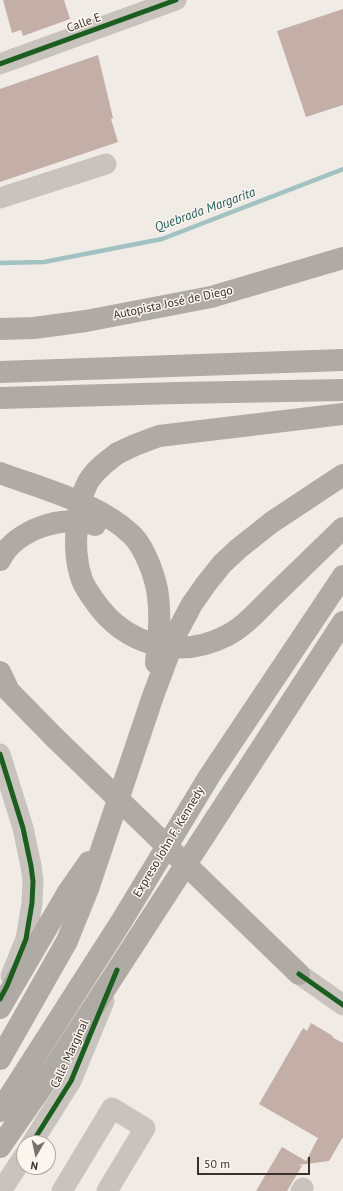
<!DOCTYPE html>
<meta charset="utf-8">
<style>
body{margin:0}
#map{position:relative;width:343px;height:1191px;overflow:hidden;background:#f0ebe5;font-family:"PT Sans",sans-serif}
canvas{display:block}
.north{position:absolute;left:16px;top:1135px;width:40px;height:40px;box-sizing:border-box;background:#fbf5ee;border:1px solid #aea6a0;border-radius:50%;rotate:189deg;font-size:11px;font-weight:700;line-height:16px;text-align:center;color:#3b302b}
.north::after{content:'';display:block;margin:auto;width:14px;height:18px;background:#7a716c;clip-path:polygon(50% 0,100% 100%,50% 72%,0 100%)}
.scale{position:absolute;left:197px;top:1157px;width:113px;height:18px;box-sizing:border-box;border:2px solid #3b302b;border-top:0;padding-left:5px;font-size:12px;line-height:14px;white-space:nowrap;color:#3b302b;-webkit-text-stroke:3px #fbf5ee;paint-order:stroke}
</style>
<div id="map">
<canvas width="343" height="1191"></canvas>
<div class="north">N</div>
<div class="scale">50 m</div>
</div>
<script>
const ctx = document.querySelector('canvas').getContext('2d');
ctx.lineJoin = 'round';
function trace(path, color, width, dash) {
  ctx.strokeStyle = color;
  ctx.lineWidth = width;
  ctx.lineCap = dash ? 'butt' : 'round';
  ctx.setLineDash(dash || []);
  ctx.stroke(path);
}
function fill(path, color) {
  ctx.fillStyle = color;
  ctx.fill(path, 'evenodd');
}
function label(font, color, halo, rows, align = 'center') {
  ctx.font = font + ' "PT Sans",sans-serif';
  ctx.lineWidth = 3;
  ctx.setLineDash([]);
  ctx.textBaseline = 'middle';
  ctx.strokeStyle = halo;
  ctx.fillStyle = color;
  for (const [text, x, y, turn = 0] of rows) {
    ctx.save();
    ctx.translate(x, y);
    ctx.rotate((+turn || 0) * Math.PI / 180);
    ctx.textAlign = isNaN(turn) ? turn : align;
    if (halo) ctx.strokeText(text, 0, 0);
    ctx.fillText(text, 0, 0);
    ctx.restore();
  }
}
trace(new Path2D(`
 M0,263L44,262L162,239L343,169`), '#a1c2c1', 4.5);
fill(new Path2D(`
 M3,0H64L70,19L23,36L21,30L12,33Z
 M343,9V105L306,117L277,31Z
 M98,55L113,118L111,119L118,142L0,182V89Z
 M311,1023L333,1036L332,1037L343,1043V1137L329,1161L299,1165L302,1166L287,1191H256L282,1147L306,1161L318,1138L259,1104L303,1028L307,1031Z`), '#c3afa7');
trace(new Path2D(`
 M0,64L176,0
 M0,198L106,164
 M0,754L23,828L31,866L33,881L32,903L26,939L11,976
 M299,974L343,1005
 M32,1143L71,1081L104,1001
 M1,1191L24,1156
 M62,1191L112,1108L145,1128L107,1191
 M301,1191L303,1188`), '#c9c3be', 21);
trace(new Path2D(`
 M0,329L34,328L86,321L211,297L343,258
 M0,372L343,360
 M0,398L177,393L343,390
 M118,453L135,445L159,436L343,414
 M0,473C43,489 99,503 132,535C145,548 156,578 158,596C161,619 158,641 156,663
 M0,560C15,530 64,513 95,525
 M276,593L343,528
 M0,672L9,691L54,737
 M0,1008L68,892L89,862
 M0,1059L67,941L88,889L153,696L177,632L192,604L206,584L222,564L238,549L272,522L343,475
 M0,1111L121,922L210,775L343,576
 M0,1147L37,1094L343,622`), '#afaaa4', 22);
trace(new Path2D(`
 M118,453C107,461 95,470 88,482C81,495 78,511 77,526C75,544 76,563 82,580C85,588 91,596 96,603C126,645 179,660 226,636C246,626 260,608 276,593
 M54,737L299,974`), '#afaaa4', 22);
trace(new Path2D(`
 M0,64L176,0
 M0,754L23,828L31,866L33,881L32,903L26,939L7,986L0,999
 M299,974L343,1005
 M32,1143L71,1081L117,970`), '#1b5e20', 5);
label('12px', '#3b302b', '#fbf5ee', [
 ["Calle E",84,23,-20],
 ["Autopista José de Diego",173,303,-12],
 ["Expreso John F. Kennedy",169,842,-59],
 ["Calle Marginal",70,1054,-65]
]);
label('italic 13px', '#1f5a5e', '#fbf5ee', [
 ["Quebrada Margarita",205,210,-20]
]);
</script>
